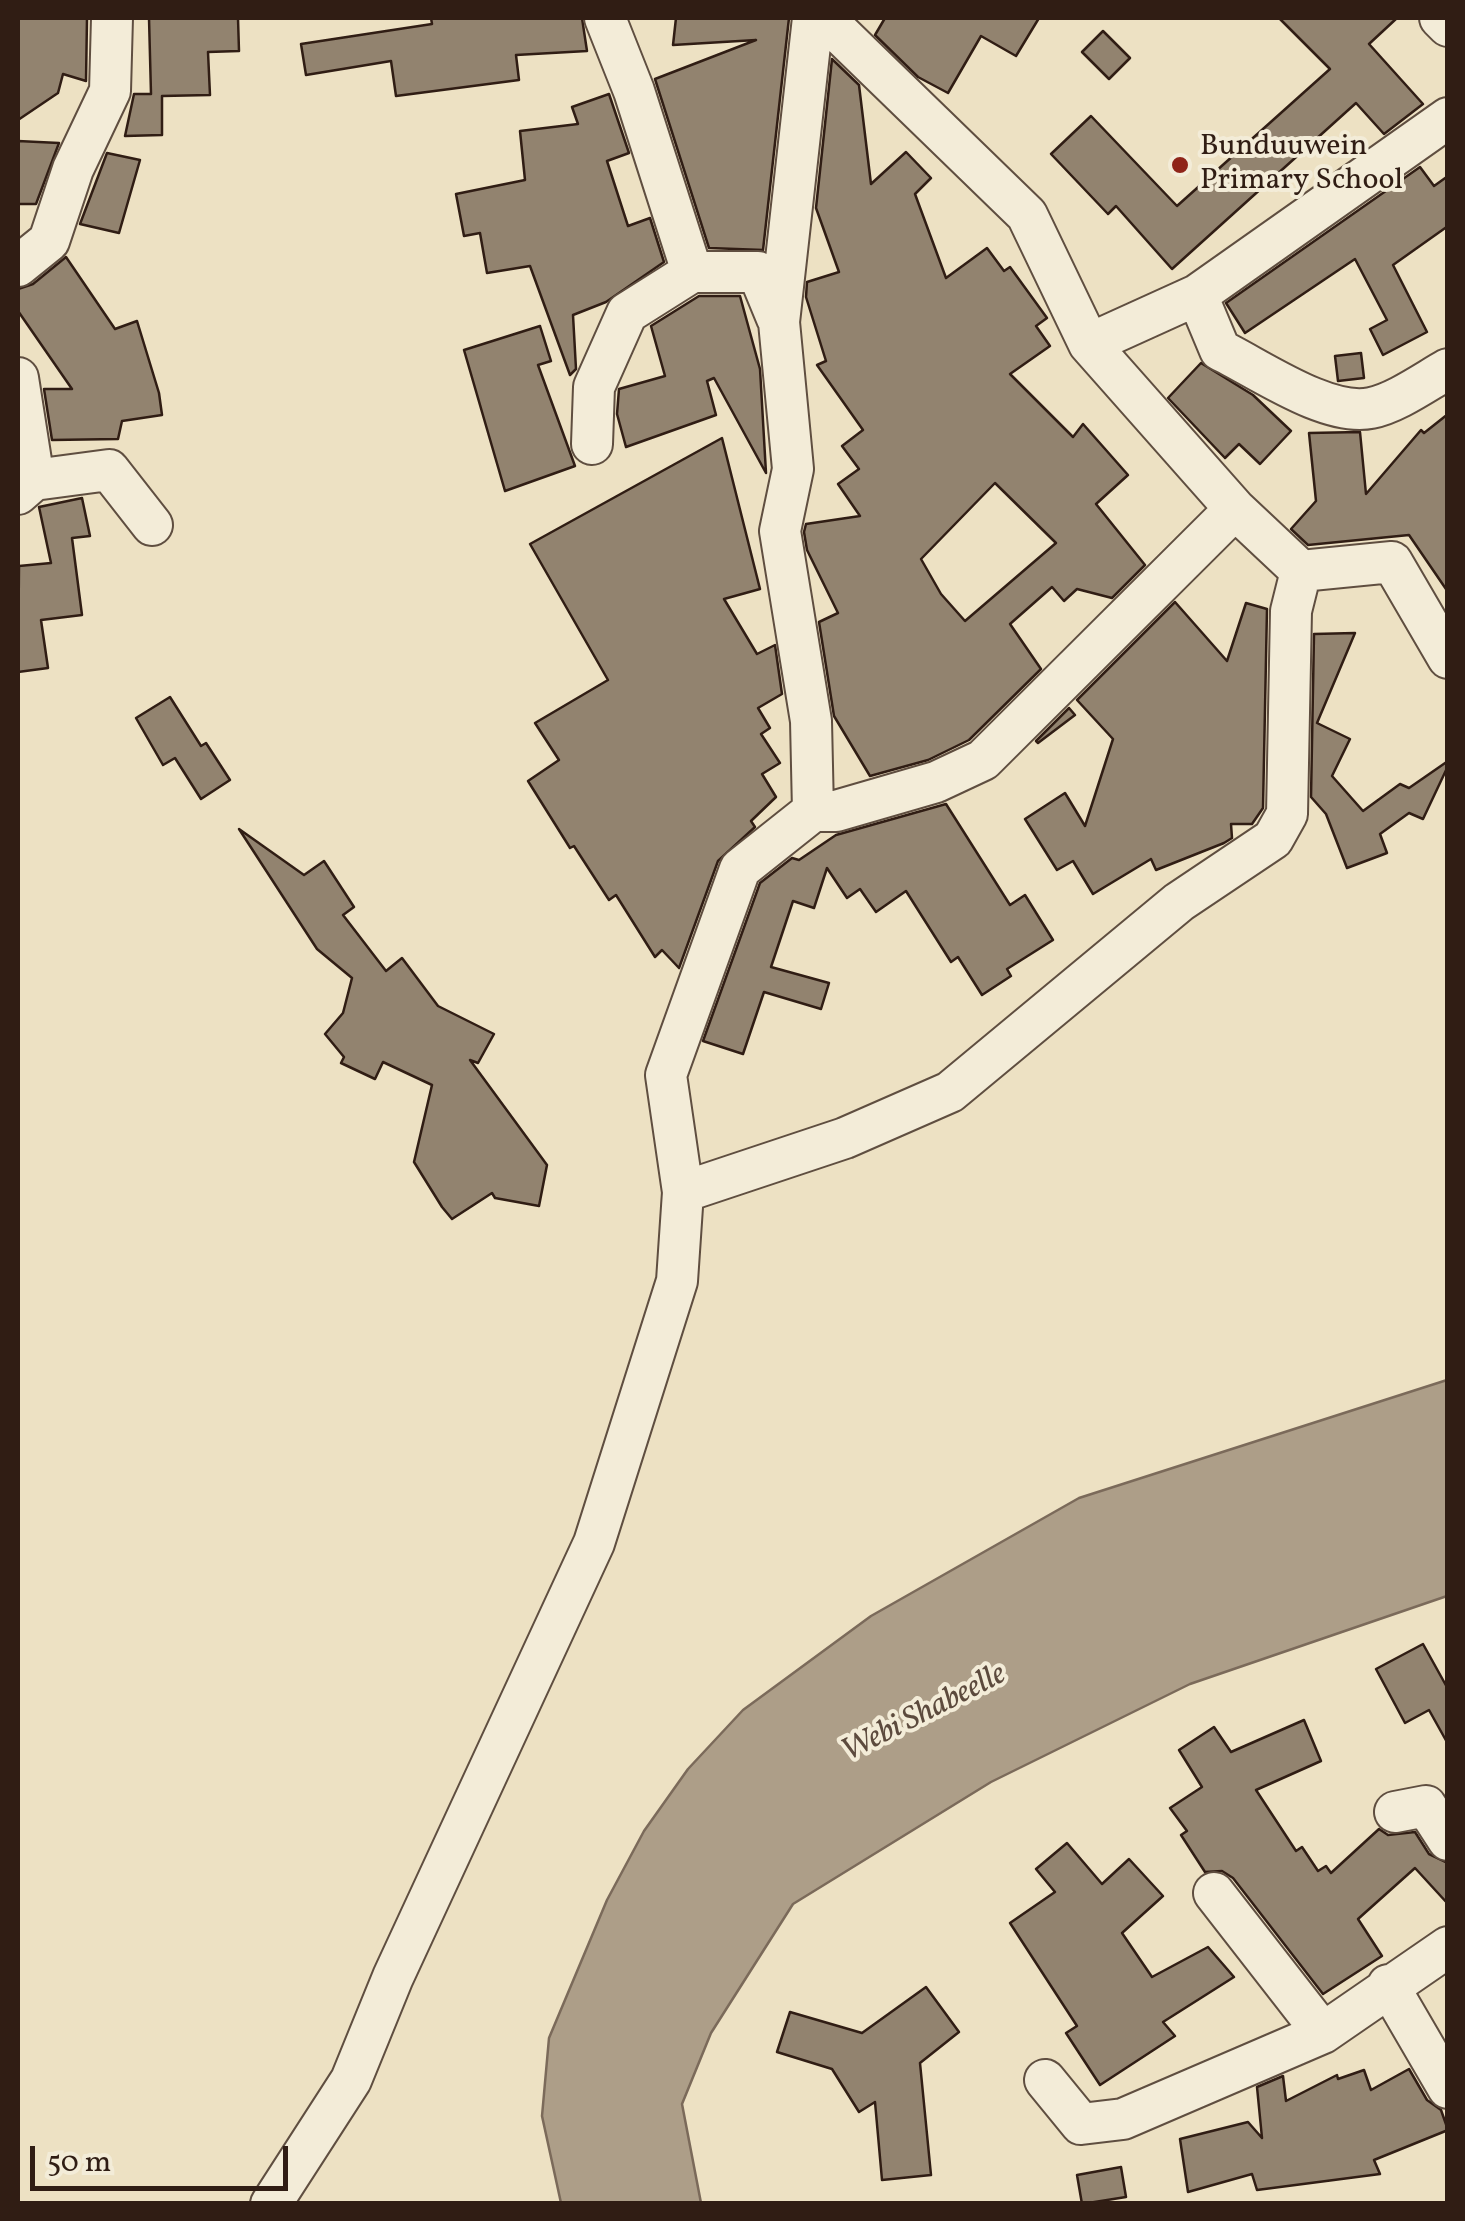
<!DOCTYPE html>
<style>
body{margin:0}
#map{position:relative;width:1465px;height:2221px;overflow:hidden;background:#ede1c3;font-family:Vollkorn,serif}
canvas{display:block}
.frame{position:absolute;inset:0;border:20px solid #301d14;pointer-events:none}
.scale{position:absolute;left:30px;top:2146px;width:258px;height:45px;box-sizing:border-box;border:5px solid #301d14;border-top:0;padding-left:12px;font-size:30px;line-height:35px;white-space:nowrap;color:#301d14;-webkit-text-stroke:8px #f3ecd8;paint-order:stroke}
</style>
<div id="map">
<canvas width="1465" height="2221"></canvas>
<div class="frame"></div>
<div class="scale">50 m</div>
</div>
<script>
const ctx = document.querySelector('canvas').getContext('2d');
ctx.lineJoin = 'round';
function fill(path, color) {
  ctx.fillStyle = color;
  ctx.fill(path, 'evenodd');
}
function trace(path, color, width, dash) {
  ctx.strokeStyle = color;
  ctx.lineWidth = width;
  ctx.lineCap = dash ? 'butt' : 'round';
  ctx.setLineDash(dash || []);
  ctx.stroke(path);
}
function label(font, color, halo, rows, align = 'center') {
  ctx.font = font + ' Vollkorn,serif';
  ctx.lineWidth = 8;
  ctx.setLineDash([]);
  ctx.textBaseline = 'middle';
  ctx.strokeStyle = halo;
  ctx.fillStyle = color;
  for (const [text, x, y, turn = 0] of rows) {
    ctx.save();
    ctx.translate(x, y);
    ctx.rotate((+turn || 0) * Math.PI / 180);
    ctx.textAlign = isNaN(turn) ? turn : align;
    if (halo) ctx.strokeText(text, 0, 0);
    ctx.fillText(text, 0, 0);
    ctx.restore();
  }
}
const water = new Path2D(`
 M1447,1380V1596L1190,1684L991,1782L793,1904L711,2033L682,2104L701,2203H561L542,2116L549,2038L607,1900L644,1831L688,1769L743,1710L871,1616L1079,1498Z`);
fill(water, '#ad9e88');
trace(water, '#7b6a5a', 2.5);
const building = new Path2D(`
 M18,18H87L86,81L63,74L58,93L18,120Z
 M149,18H238L239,51L208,52L210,95L162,96V135L125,136L134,94H151Z
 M431,18H582L587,51L516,55L519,80L396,96L391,61L306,75L301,44L432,24Z
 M676,18H789L763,250L709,248L655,79L756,40L673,45Z
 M885,18H1039L1016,56L981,36L948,93L918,77L875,35Z
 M1279,18H1397L1369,44L1423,104L1384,134L1356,103L1172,269L1116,206L1108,214L1051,154L1091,116L1177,206L1330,69Z
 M1103,31L1130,58L1109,79L1082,52Z
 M832,59L859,85L871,184L906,152L931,178L915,194L946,278L987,248L1004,271L1010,267L1047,318L1036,326L1050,346L1010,374L1073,437L1083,424L1128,475L1096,504L1145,565L1112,598L1077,589L1064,601L1052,587L1010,624L1041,669L969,740L928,760L870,776L834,716L819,622L838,613L807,550L804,532L806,524L860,516L838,484L859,469L842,446L863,430L817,365L826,361L806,297L807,282L839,272L816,208ZM995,483L1056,543L965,621L941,594L921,559Z
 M609,94L629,153L607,161L628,226L650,218L664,262L606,302L573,315L576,369L570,375L530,266L487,273L480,233L464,236L456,194L525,180L520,131L578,124L572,107Z
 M18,141L59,143L36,204H18Z
 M107,153L140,160L119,233L80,224Z
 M1420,167L1434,186L1448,176V226L1393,265L1427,332L1383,355L1370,329L1387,320L1355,259L1245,333L1226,303Z
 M66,257L115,329L137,321L159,393L162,415L122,421L118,439L52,440L44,389H72L18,311V289L33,284Z
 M699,296H740L760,369L766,473L714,378L707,381L716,415L626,447L617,414L619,389L665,376L651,326Z
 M540,326L551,361L538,365L575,466L505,491L464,350Z
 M1361,353L1364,378L1338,381L1335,356Z
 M1201,363L1253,395L1291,431L1260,464L1239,444L1225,458L1168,398Z
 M1448,414V592L1409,535L1308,545L1291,529L1316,501L1309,433L1360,432L1366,494L1421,430L1424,433Z
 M722,438L760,589L724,599L757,654L775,645L782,694L758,708L770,728L761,734L780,763L762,774L776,797L751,821L755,827L718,861L679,968L662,950L655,957L616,895L609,900L574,846L570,848L528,781L559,760L535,723L608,680L530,544Z
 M82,498L90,536L72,538L82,615L41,620L48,668L18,672L19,566L51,563L39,507Z
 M1175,602L1227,661L1246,603L1267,609L1263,808L1252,824H1231L1232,838L1224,843L1156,870L1151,859L1093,894L1073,861L1057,870L1025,819L1065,793L1085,826L1113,739L1077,700Z
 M1355,633L1317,723L1350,739L1332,776L1363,811L1400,784L1409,788L1448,761V766L1423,819L1409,813L1380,834L1387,853L1347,868L1326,814L1311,797L1314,634Z
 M170,697L201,746L206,743L230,780L201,799L175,758L163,765L136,718Z
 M1069,708L1075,715L1038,743L1036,741Z
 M946,804L1010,905L1025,895L1053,940L1007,969L1011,976L982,995L958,957L951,962L906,891L876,912L860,889L847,898L827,868L814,908L793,901L771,967L829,983L821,1009L764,992L743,1054L703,1041L760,883L792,858L799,860L836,835Z
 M239,829L304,875L324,861L354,907L343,915L386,971L402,958L438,1006L494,1034L478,1063L470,1060L547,1165L539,1206L495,1198L492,1193L452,1219L442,1207L414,1162L432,1085L383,1062L375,1079L341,1063L344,1057L325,1034L343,1013L352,978L317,949Z
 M1423,1644L1448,1689V1744L1429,1710L1405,1723L1376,1669Z
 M1304,1720L1321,1761L1256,1790L1296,1851L1302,1847L1318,1871L1326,1866L1331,1873L1379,1829L1388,1835L1415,1832L1429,1854L1448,1863V1904L1415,1868L1358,1919L1382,1956L1323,1994L1233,1878L1222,1871L1205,1872L1181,1835L1187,1831L1170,1808L1202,1787L1179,1750L1214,1727L1231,1752Z
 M1067,1843L1102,1884L1129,1859L1163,1896L1122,1933L1152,1977L1208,1947L1234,1977L1163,2022L1175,2036L1100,2085L1066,2033L1077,2026L1010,1923L1055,1892L1036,1869Z
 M926,1987L959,2032L920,2063L931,2175L882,2180L875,2102L859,2112L832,2069L777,2052L790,2012L862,2033Z
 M1409,2069L1427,2100L1441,2110L1448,2130L1374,2160L1380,2174L1257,2190L1252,2174L1188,2192L1180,2139L1248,2122L1262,2138L1257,2087L1283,2076L1286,2101L1337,2075L1338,2079L1364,2070L1371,2090Z
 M1121,2167L1126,2197L1082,2204L1077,2175Z`);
fill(building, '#92836f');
trace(building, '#301d14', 2.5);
const minor = new Path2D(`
 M605,18L634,91L692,272
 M824,18L1027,215L1089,344L1235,509L1301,571L1392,562L1448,658
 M1440,18L1448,26
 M18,266L49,241L73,169L110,91L112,18
 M1197,295L1220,350C1259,369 1327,417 1371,408C1396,403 1425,382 1448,369
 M1089,344L1197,295L1448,118
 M18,378L34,480
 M592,444L594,387L627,313L692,272H758L777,318
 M18,494L34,480L109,470L152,525
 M813,811L811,721L780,531L793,469L779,322L813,18
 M683,1192L845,1138L950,1092L1179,902L1273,839L1287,814L1291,611L1301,571
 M1395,1812L1426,1806L1448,1840
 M1214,1893L1323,2033
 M1388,1985L1448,2088
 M1045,2080L1081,2124L1123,2119L1323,2033L1448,1947
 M271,2204L351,2080L393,1977L594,1543L677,1281L683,1192L666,1075L740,869L813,811H836L936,782L983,760L1235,509`);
trace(minor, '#5f4e40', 44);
trace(minor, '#f3ecd8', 40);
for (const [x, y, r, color] of [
 [1180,165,10,"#8f2418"]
]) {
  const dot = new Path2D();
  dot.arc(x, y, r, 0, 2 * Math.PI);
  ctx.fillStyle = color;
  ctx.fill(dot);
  trace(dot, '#f3ecd8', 4);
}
label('30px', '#301d14', '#f3ecd8', [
 ["Bunduuwein",1200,148],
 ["Primary School",1200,182]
], 'left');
label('italic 32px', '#5c4a3d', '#f3ecd8', [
 ["Webi Shabeelle",925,1715,-27]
]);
</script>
